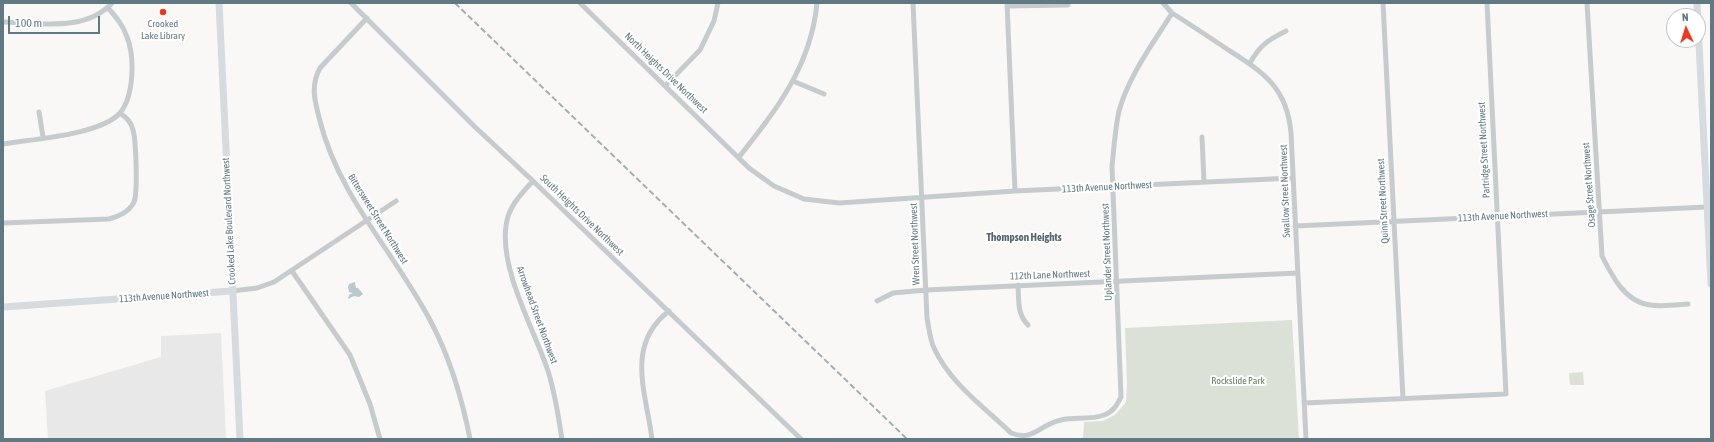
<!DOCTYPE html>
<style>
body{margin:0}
#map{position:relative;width:1714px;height:442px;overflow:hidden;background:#f9f8f6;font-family:"Asap Condensed",sans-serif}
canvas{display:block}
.frame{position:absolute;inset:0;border:4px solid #617983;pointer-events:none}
.north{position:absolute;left:1666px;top:8px;width:40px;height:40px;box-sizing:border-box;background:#fff;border:1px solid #c0c9cd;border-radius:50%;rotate:356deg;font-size:11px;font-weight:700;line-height:16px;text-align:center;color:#617983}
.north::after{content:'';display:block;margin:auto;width:14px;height:18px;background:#f0361f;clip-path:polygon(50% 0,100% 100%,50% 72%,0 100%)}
.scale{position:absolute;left:8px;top:16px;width:92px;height:18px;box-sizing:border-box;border:2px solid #617983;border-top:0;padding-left:5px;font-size:12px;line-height:14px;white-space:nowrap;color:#617983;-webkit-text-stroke:3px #fff;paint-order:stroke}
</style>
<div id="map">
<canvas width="1714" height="442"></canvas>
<div class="frame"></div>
<div class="north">N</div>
<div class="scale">100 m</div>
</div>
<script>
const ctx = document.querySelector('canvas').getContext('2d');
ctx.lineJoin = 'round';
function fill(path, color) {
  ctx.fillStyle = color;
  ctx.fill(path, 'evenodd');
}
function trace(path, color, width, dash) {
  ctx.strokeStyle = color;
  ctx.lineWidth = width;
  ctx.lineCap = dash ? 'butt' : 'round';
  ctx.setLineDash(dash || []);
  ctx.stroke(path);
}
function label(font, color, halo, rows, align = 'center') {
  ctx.font = font + ' "Asap Condensed",sans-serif';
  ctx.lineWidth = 4;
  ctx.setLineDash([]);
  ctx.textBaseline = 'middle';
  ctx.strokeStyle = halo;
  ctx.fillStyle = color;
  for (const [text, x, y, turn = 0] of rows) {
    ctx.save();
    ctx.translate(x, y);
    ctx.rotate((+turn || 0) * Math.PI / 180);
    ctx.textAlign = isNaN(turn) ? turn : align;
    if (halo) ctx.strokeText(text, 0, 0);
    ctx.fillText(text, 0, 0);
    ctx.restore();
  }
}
fill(new Path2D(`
 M221,333L226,439H48L45,391L161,357V336Z`), '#e7e8e7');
fill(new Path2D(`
 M1292,320L1299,439H1083L1084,422L1103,421L1116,414L1126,402L1127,384L1125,328Z
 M1583,372L1584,385H1570L1569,373Z`), '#dbe1d7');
fill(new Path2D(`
 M355,282L356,288H358L363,294L359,297L354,296L348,299L349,295L353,293L349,292L348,287L349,284Z`), '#bacacc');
trace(new Path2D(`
 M351,3L474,126L533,181L801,439
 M580,3L749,168L774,186L804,199L839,203L1015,191L1293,178
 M913,3L927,318C929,328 930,340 934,348C950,383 984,407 1011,433C1034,442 1040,424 1061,420C1075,417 1091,420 1104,415C1113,412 1117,405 1121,397L1112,166C1114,148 1115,129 1119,111C1129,75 1153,44 1172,13
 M1007,3L1015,191
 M1163,3L1172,13C1191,25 1209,37 1227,49C1263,72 1287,87 1291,133L1306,439
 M1383,3L1403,399
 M1587,3L1602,256C1612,276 1625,302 1650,305C1662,307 1676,305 1688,304
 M1007,6L1068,5
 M367,18L320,68C310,86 315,102 320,121C339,197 395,253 431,322C450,358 462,398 470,439
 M3,22C39,23 86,32 112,3
 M1250,63C1260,45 1268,40 1286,31
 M793,81L824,94
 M666,85L700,50L714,21L718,3
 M39,112L43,137
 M1202,137L1204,182
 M3,144C33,139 100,135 120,113
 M739,157C777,109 811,66 817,3
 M533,181C521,194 508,207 506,226C500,270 533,327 547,368C555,391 558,415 562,439
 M3,223L109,219C118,217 130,211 134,202C138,193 136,140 133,130C131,122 127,118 120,113C134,96 135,57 127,37C123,25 116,17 108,8
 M1295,226L1707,207
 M292,271L350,355L370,404L380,439
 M1018,285C1019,301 1017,314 1028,325
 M232,291L257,288L274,282L396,201
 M877,301L893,293L926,290L1298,273
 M1304,403L1506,394L1487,3
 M652,439C646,392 625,345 669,311`), '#c6cbce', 5);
trace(new Path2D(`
 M219,3L240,439
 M1697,3L1711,284
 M3,307L232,291`), '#d5dbde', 7);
trace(new Path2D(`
 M455,3L907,439`), '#a4adb1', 2, [6, 3]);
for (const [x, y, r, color] of [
 [163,12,4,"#f0361f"]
]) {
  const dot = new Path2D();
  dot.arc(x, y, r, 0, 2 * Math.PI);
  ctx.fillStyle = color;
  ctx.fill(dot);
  trace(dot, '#fff', 1.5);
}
label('10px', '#617983', '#fff', [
 ["Crooked",163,24],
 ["Lake Library",163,36]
]);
label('10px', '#617983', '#fff', [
 ["North Heights Drive Northwest",666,73,44],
 ["Partridge Street Northwest",1484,150,-93],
 ["Osage Street Northwest",1589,185,-94],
 ["113th Avenue Northwest",1107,187,-3],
 ["Swallow Street Northwest",1285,191,-92],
 ["Quinn Street Northwest",1383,201,-93],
 ["South Heights Drive Northwest",582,215,44],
 ["113th Avenue Northwest",1503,216,-3],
 ["Bittersweet Street Northwest",378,219,58],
 ["Crooked Lake Boulevard Northwest",229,221,-93],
 ["Wren Street Northwest",915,244,-92],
 ["Uplander Street Northwest",1107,252,-92],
 ["112th Lane Northwest",1050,275,-2],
 ["113th Avenue Northwest",164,296,-4],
 ["Arrowhead Street Northwest",537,315,70]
]);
label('10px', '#697a61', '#fff', [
 ["Rockslide Park",1238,381]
]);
label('bold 11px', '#54656e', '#fff', [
 ["Thompson Heights",1024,238]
]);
</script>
